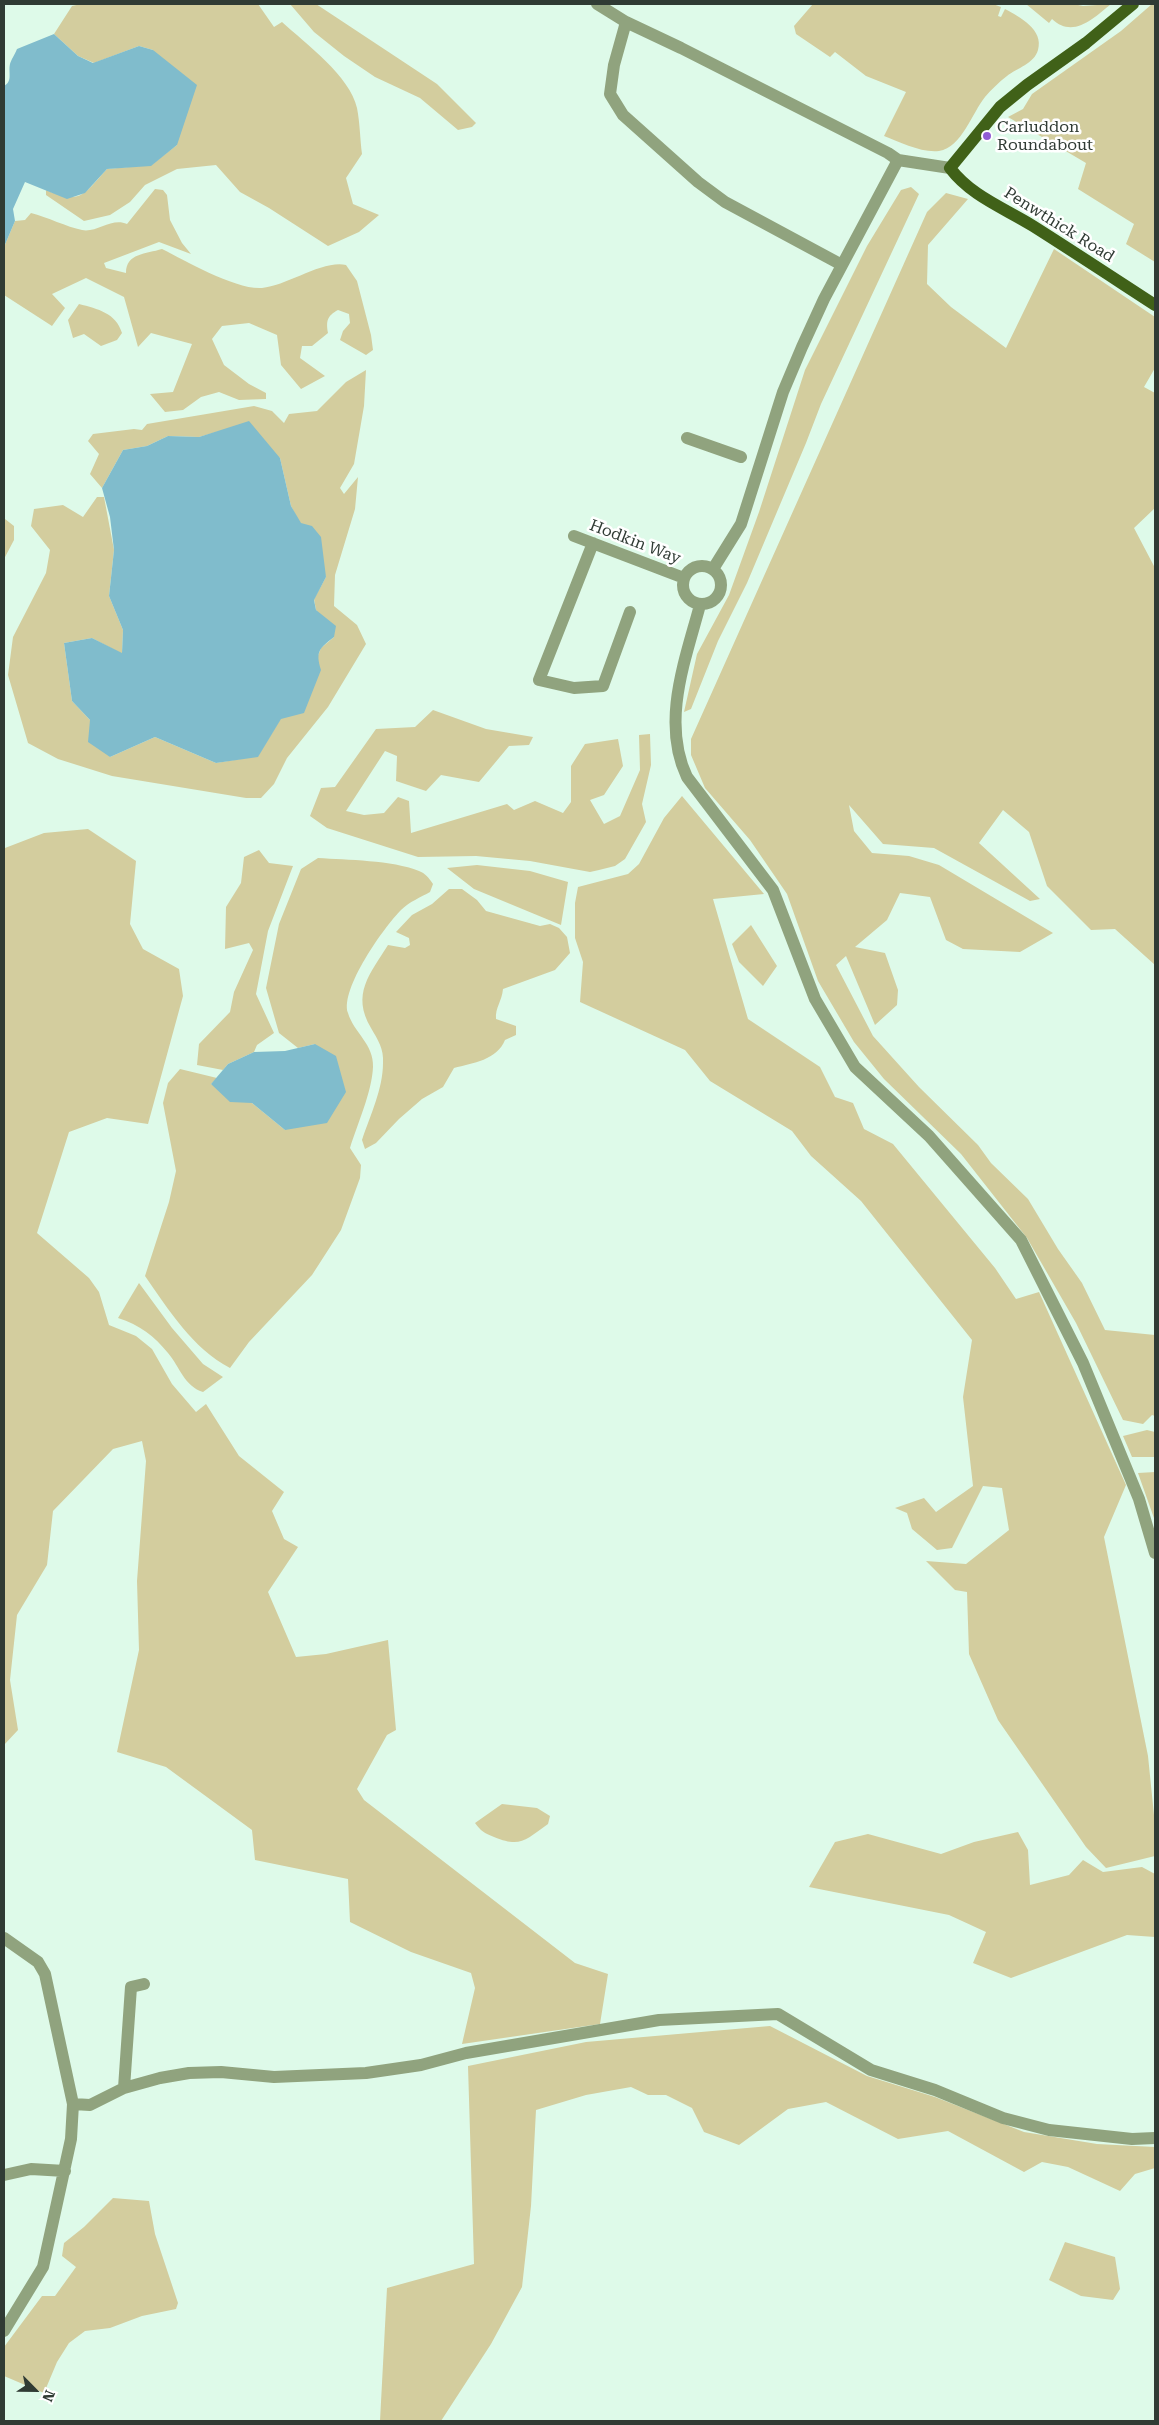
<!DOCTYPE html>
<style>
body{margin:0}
#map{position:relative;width:1159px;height:2425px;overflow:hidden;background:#defae9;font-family:"Roboto Serif",serif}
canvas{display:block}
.frame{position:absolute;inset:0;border:5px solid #303b34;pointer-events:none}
.north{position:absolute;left:10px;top:2365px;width:50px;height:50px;-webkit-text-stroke:4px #fff;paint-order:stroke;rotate:113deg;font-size:14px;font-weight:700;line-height:20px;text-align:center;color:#303b34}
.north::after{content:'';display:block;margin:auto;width:18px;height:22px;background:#303b34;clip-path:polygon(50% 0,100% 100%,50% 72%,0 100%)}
</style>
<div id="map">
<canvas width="1159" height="2425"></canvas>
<div class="frame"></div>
<div class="north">N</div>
</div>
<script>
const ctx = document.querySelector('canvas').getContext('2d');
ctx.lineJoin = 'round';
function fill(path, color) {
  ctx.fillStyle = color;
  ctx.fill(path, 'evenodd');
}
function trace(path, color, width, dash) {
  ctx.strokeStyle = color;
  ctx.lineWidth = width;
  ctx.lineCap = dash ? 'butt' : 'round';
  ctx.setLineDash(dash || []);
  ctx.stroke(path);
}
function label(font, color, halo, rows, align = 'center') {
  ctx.font = font + ' "Roboto Serif",serif';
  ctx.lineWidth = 5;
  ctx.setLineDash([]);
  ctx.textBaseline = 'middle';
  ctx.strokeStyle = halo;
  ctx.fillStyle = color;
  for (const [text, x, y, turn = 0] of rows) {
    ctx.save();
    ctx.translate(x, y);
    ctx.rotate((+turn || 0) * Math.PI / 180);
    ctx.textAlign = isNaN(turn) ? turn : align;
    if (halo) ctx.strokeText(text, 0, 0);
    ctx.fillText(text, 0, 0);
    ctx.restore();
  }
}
fill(new Path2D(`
 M81,4H258L274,27L282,22C306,44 350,76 357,108C360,123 360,139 362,154L346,178L353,204L379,215L359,232L328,246L269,208L240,192L216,165L177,169L145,185L130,202L110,215L84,221L46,195V190C81,205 83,195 107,169L151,165L177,145L153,50L139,46L94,63L78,56L54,34L72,6Z
 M290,4H316L437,84L476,123L472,127L458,130L420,98L375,77L344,56L314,32Z
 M813,4H993L1001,7L998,16L1001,17L1005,9C1020,17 1044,30 1038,50C1034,64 1017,68 1007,76C999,82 991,90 985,97C972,113 962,147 939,151C921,153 900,142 884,136L906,92L866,76L835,52L830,57L796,34L794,26Z
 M1026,4H1073L1083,6L1111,4C1094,18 1073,39 1052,19L1049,23Z
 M1152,4H1155V262L1126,244L1134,224L1078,189L1086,163L1008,117L1023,109L1032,94L1121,31Z
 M911,187L919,194L821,404L806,443L747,583L718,641L691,709L684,712L697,654L729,595L759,512L805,370L867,246L901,190Z
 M155,189L163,190L167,195L170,220L182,243L191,254L159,242L104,263L106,268L126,273C126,253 146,254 162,249C186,261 236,290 262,288C287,286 322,260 346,265L357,281L371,335L373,350L366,355L340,340L343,331L350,323L349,314L338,310C327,316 326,321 328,333L312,346H302L300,358L325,376L301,389L281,365L277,335L249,323L222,326L212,339L224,365L249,384L266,393V399L239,400L219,392L201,397L183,410L165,412L150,394L173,392L192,344L151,333L138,347L124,297L86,278L52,294L65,308L52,326L4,295V247L15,221L25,220L31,213C47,217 67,227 82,230C97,233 112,217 127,224Z
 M946,193L968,199L928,245L927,284L951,307L1006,348L1054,249L1155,317V368L1144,387L1155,393V508L1134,528L1155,568V965L1115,929L1091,930L1047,886L1029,832L1003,810L979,843L1040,899L1030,901L934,848L883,844L849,805L854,831L872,853L909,856L939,865L1053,933L1020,952L963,949L946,940L930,897L900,893L887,920L855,947L885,953L898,990L897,1005L875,1025L846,956L836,965L873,1036L919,1087L978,1145L991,1163L1028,1199L1058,1249L1082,1283L1105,1330L1155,1335V1416L1152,1415L1143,1424L1123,1420L1076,1323L1027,1238L961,1154L884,1079L854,1042L818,981L787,894L750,840L705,788L691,755V739L927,212Z
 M79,304C98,309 116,313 122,333L117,340L101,346L84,334L73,338L68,320Z
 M366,370L364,406L354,464L340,488L344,494L358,477L355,509L335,575L334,606L357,625L366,644L328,707L287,758L274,784L261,798H246L112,776L58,759L28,743L8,675L13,637L46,573L50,550L31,526L34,509L63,505L83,517L97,497H104L114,550L109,596L123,630L122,654L92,638L64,643L72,701L90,720L110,757L155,737L216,763L258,756L317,658L321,648L334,637L316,610L314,599L326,577L291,506L280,458L220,431L199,437L168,436L147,446L123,450L102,488L90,474L99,454L88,441L93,434L134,429L142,430L147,424L254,406L272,411L284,423L289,414L317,411L346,382Z
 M5,519L14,526V540L4,559Z
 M433,710L486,729L533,737L529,745L509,746L479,782L441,775L426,791L396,781L397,756L385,751L346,811L364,815L384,813L398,797L409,801L411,833L507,804L514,810L535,801L563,813L571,802V766L585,744L618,739L623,766L604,795L590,800L604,824L620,816L640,770L639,735L650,734L651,765L642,804L646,822L625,859L615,866L599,870L590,872L530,861L476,856L418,857L327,828L310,816L321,788L335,787L376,729L415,727Z
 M682,796L764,894L713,899L748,1019L820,1067L835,1097L853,1103L864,1129L893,1144L995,1268L1016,1299L1039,1292L1126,1485L1104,1537L1148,1756L1155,1825V1856L1106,1868L1086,1847L998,1720L969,1654L967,1592L955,1590L926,1561L966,1564L1009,1530L1002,1488L983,1486L952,1548L937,1550L912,1529L907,1513L895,1508L924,1498L936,1512L973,1486L963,1397L972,1340L861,1201L811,1156L792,1131L710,1081L685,1050L580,1002L583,962L575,938V903L578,887L628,874L639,864L664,818Z
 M88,829L136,861L130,924L143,949L179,969L183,996L148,1124L107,1118L69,1132L37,1233L89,1278L99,1292L109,1325L136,1336L152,1349L172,1384L196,1412L206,1404L239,1456L284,1492L272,1511L284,1539L298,1547L268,1592L296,1657L326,1654L388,1640L396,1730L387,1735L357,1789L364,1800L575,1963L608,1974L600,2024L462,2044L475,1988L471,1973L411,1952L350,1922L348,1879L255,1860L252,1830L166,1767L117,1752L139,1650L137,1581L146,1461L142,1441L113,1449L53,1511L47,1565L17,1615L10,1680L18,1730L4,1745V850L5,848L44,833Z
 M259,850L269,863L293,866L268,931L256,994L274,1033L257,1045L254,1052L228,1064L223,1070L197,1065L199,1044L230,1012L234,992L253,950L249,943L225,949L226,907L241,883L244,857Z
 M318,858C347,860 392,860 419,871C425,873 429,878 433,884L430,892C421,897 409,902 401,910C384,927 340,989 348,1013C354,1033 374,1044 373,1067C372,1092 357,1125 350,1148L361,1165L360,1178L341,1230L312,1275L249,1342L230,1368C192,1348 169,1310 145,1276L169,1202L176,1171L163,1103L168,1083L180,1069L217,1078L211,1084L252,1103L285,1130L315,1044L298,1048L279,1033L266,988L279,924L301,869Z
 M477,865L530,871L568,882L561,925L474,889L447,868Z
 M449,889H462L477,900L486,911L540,926L550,924L559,928L567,937L570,953L555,970L503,989C502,1001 495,1008 496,1019L516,1026V1035L505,1040C497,1060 473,1063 454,1068L443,1087L422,1099L399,1119L376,1143L365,1149L362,1140C370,1116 383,1089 383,1063C384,1049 378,1040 371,1028C351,994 370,974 388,945L405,948L410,945L409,938L396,932L412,915L432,904Z
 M751,925L777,966L763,986L739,962L732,944Z
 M139,1283L172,1328L203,1364L223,1377L203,1392C184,1386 180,1367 168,1353C154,1336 140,1325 118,1318Z
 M1147,1430L1155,1432V1457H1132L1123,1436Z
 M1155,1472V1521L1138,1473Z
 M502,1804L537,1808L550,1816L548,1824C525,1840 521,1848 494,1837C484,1833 481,1831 475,1823Z
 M1018,1832L1028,1850L1030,1885L1069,1875L1083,1860L1103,1872L1142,1867L1155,1874V1937L1127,1935L1011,1978L973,1963L986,1932L949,1915L809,1887L835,1842L868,1834L941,1854L974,1842Z
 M770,2026L867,2076L935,2097L1024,2132L1097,2144L1155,2147V2168L1135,2174L1120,2191L1068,2167L1042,2162L1024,2172L948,2131L898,2139L826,2102L788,2109L739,2145L704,2132L692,2108L666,2095H648L631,2087L586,2095L536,2110L531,2206L522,2287L491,2344L441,2421H380L387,2288L474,2264L468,2066L586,2042Z
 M113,2198L149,2201L155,2234L178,2303L176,2309L142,2316L110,2328L85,2331L69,2343L57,2362L44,2393L4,2376V2347L42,2296H55L76,2267L62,2256L64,2243L84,2227Z
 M1065,2242L1115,2257L1120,2289L1113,2300L1081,2296L1049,2280Z`), '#d3cd9e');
fill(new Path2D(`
 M54,34L78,56L93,63L139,46L153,50L197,85L177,145L151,166L107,169L85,193L67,199L25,182L13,209L15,221L4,247V86C13,81 8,73 10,64C11,60 15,54 17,49Z
 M249,421L280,458L291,506L301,523L312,526L321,537L326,577L314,600L316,610L336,626L334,637C320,648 315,651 321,670L304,713L281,719L258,757L216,763L155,737L110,757L88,742L90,720L72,701L64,643L92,638L122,653L123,630L109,596L114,550L110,517L102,488L123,450L147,446L168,436L199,437Z
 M315,1044L336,1056L346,1092L327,1123L285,1130L252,1103L230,1102L211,1084L228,1064L254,1052L285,1051Z`), '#80bccc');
trace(new Path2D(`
 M597,4L626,22L681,48L888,153L898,160L950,168
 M626,22L614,65L610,94L623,115L698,182L725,202L842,265
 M687,438L741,457
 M574,536L684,578
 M593,543L539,680L574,688L603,686L630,612
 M683 585a19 19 0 1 1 38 0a19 19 0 1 1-38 0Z
 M713,569L741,524L783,392L802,347L824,299L898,160
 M700,605C685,661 661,722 687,777L773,890L815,999L855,1067L929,1136L1021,1240L1083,1363L1139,1499L1155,1553
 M4,1938L38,1962L45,1974L73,2104L71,2139L43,2267L4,2331
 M124,2088L131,1987L144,1984
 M73,2104L90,2105L124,2088L160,2078L189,2073L221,2072L274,2077L366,2073L421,2065L466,2053L659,2020L778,2014L871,2070L935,2090L1003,2118L1049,2130L1132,2139L1155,2138
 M4,2175L31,2169L65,2171`), '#90a37e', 12);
trace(new Path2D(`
 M1133,4L1086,43L1027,85L1000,107L950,168C971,196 1004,208 1033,226C1074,252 1115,279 1155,305`), '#406118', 12);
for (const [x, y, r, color] of [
 [987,136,5,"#905cd4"]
]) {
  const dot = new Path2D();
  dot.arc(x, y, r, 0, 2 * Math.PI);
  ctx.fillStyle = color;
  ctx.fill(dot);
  trace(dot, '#fff', 2);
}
label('16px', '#303b34', '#fff', [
 ["Carluddon",997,127],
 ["Roundabout",997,145]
], 'left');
label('16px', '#303b34', '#fff', [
 ["Penwthick Road",1059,225,32],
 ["Hodkin Way",635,542,21]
]);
</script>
